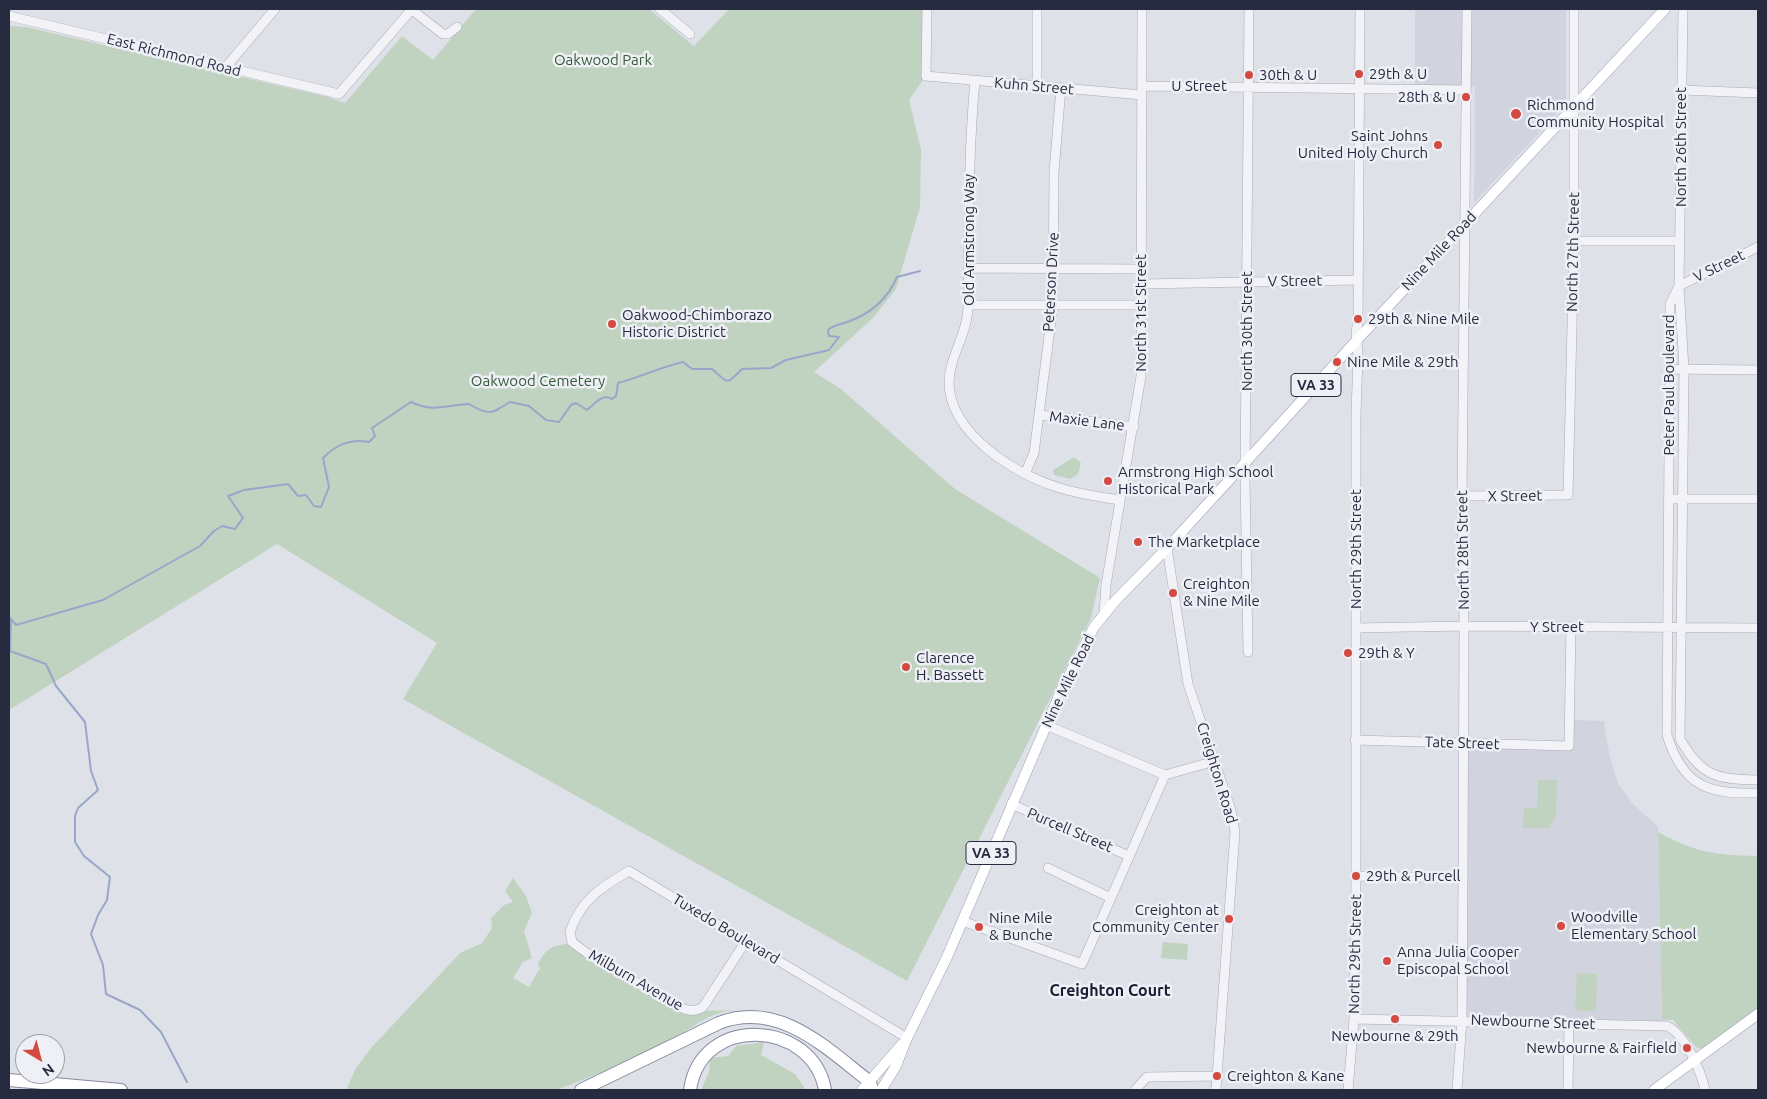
<!DOCTYPE html>
<style>
body{margin:0}
#map{position:relative;width:1767px;height:1099px;overflow:hidden;background:#dfe1e9;font-family:Ubuntu,sans-serif}
canvas{display:block}
.frame{position:absolute;inset:0;border:10px solid #272b40;pointer-events:none}
.north{position:absolute;left:15px;top:1034px;width:50px;height:50px;box-sizing:border-box;background:#eef0f6;border:1px solid #9ea1ad;border-radius:50%;rotate:143deg;font-size:14px;font-weight:700;line-height:20px;text-align:center;color:#272b40}
.north::after{content:'';display:block;margin:auto;width:18px;height:22px;background:#d24a40;clip-path:polygon(50% 0,100% 100%,50% 72%,0 100%)}
</style>
<div id="map">
<canvas width="1767" height="1099"></canvas>
<div class="frame"></div>
<div class="north">N</div>
</div>
<script>
const ctx = document.querySelector('canvas').getContext('2d');
ctx.lineJoin = 'round';
function fill(path, color) {
  ctx.fillStyle = color;
  ctx.fill(path, 'evenodd');
}
function trace(path, color, width, dash) {
  ctx.strokeStyle = color;
  ctx.lineWidth = width;
  ctx.lineCap = dash ? 'butt' : 'round';
  ctx.setLineDash(dash || []);
  ctx.stroke(path);
}
function label(font, color, halo, rows, align = 'center') {
  ctx.font = font + ' Ubuntu,sans-serif';
  ctx.lineWidth = 5;
  ctx.setLineDash([]);
  ctx.textBaseline = 'middle';
  ctx.strokeStyle = halo;
  ctx.fillStyle = color;
  for (const [text, x, y, turn = 0] of rows) {
    ctx.save();
    ctx.translate(x, y);
    ctx.rotate((+turn || 0) * Math.PI / 180);
    ctx.textAlign = isNaN(turn) ? turn : align;
    if (halo) ctx.strokeText(text, 0, 0);
    ctx.fillText(text, 0, 0);
    ctx.restore();
  }
}
fill(new Path2D(`
 M1415,9H1566V104L1474,203L1475,86L1415,85Z
 M1569,720L1604,721L1610,758L1618,783L1632,803L1658,827L1662,1025L1462,1020L1464,743L1569,745Z`), '#d1d3de');
fill(new Path2D(`
 M476,9H649L694,46L729,9H922L926,76L909,100L921,149L920,207L896,289L873,318L814,372L841,389L955,489L1100,578L1091,618L907,981L403,699L437,643L277,544L9,710V26L26,27L328,97L345,103L402,36L433,60Z
 M1074,457L1081,463L1078,474L1070,479L1054,475L1053,470Z
 M1538,780H1557L1556,815L1549,828H1523L1524,808H1537Z
 M1658,832C1697,853 1715,855 1758,856V1008L1703,1048H1697L1673,1020H1662Z
 M513,878L526,896L532,913L524,931L532,958L523,962L513,978L529,987L540,968L538,963C547,949 551,945 568,944L679,1012L734,1010C705,1014 697,1026 672,1039C635,1058 596,1076 556,1090H348L347,1088L356,1068L372,1047L460,953L482,943L492,928L491,918L504,905L513,902L505,891Z
 M1163,942L1188,944L1187,960L1161,958Z
 M1577,973L1597,974L1596,1011L1575,1010Z
 M764,1042L761,1055L795,1074L806,1090H701L709,1072L710,1058L728,1056L736,1046Z`), '#c0d3c0');
trace(new Path2D(`
 M9,617L11,619L10,651L46,664L56,686L85,722L91,771L98,790L78,808L75,816V842L84,856L110,877L107,900L98,915L91,934L103,965L106,994L140,1010L161,1032L187,1082
 M11,619L16,625L103,600L200,546L214,531L222,526L235,529L243,518L228,496L244,490L288,484L298,496L306,495L314,506L321,507L329,487L323,458C336,445 350,438 369,442L375,436L372,428L411,402C434,413 445,405 469,404C489,416 491,414 510,402L529,406L546,420L559,422L571,405L576,403L587,410C595,404 602,393 612,399L616,396L618,383C640,377 661,367 683,362L692,369H712C728,382 725,387 742,369L771,368L786,360L829,350L839,337L829,336L828,330C835,324 841,325 850,321C871,313 888,298 897,277L920,271`), '#99a6ca', 2);
const minor = new Path2D(`
 M660,9L690,34
 M927,9L926,76L1142,95
 M1683,9L1679,286L1684,369L1680,739C1702,777 1716,779 1758,780
 M412,10L443,34H448L457,27
 M9,16L339,94L412,9
 M225,68L275,9
 M975,80C968,156 969,231 968,307C968,333 949,357 949,383C950,434 1015,474 1057,487C1078,494 1099,497 1120,500
 M1037,85V9
 M1142,86L1466,90
 M1681,90L1758,93
 M1574,241H1680
 M968,268L1142,269
 M1142,284L1357,280
 M1679,286L1670,304L1667,735C1683,787 1708,794 1758,793
 M1679,286L1758,247
 M968,305H1141
 M1669,369L1758,370
 M1040,415L1134,427
 M1025,474L1034,453L1053,305L1054,172L1061,88
 M1462,496L1568,495L1574,241V9
 M1668,499H1758
 M1167,548L1188,684L1231,810L1235,832L1216,1090
 M1104,614L1106,585L1141,376L1142,9
 M1356,628L1464,626L1758,628
 M1248,652L1245,477L1249,9
 M1046,725L1165,775L1215,761
 M1355,740L1569,746L1571,627
 M1011,804L1129,856
 M1048,868L1111,898
 M1356,876L1463,878
 M962,921L1082,964L1165,775
 M746,941L703,1007C694,1013 686,1010 677,1006L591,956L572,942L570,932C580,901 601,887 629,871L907,1038
 M1354,1019L1667,1026C1685,1034 1701,1071 1705,1090
 M1135,1090L1147,1077L1217,1076
 M1348,1090L1354,1019L1356,876V415L1358,355L1356,330L1358,324L1360,9
 M1457,1090L1462,1020L1463,878L1464,626L1462,496L1467,9
 M1568,1090L1569,1023`);
const major = new Path2D(`
 M862,1090L902,1044
 M881,1090L896,1066L907,1038L947,957L1061,691L1094,627L1116,600L1169,546L1356,341L1665,9
 M1654,1090L1758,1014`);
const highway = new Path2D(`
 M9,1080L121,1090
 M581,1090L719,1023C779,1000 826,1048 870,1082L872,1090
 M690,1090C701,1013 813,1020 825,1090`);
trace(minor, '#a8aab6', 10);
trace(major, '#9ea2b5', 11);
trace(highway, '#868aa0', 14);
trace(minor, '#f2f2f7', 9);
trace(major, '#fff', 10);
trace(highway, '#fff', 12);
for (const [x, y, r, color] of [
 [1359,74,5,"#d24a40"],
 [1249,75,5,"#d24a40"],
 [1466,97,5,"#d24a40"],
 [1516,114,6,"#d24a40"],
 [1438,145,5,"#d24a40"],
 [1358,319,5,"#d24a40"],
 [612,324,5,"#d24a40"],
 [1337,362,5,"#d24a40"],
 [1108,481,5,"#d24a40"],
 [1138,542,5,"#d24a40"],
 [1173,593,5,"#d24a40"],
 [1348,653,5,"#d24a40"],
 [906,667,5,"#d24a40"],
 [1356,876,5,"#d24a40"],
 [1229,919,5,"#d24a40"],
 [1561,926,5,"#d24a40"],
 [979,927,5,"#d24a40"],
 [1387,961,5,"#d24a40"],
 [1395,1019,5,"#d24a40"],
 [1687,1048,5,"#d24a40"],
 [1217,1076,5,"#d24a40"]
]) {
  const dot = new Path2D();
  dot.arc(x, y, r, 0, 2 * Math.PI);
  ctx.fillStyle = color;
  ctx.fill(dot);
  trace(dot, '#eef0f6', 2);
}
for (const [x, y, w] of [
 [1316,385,50],
 [991,853,50]
]) {
  const box = new Path2D();
  box.roundRect(x - w / 2, y - 11.5, w, 23, 4);
  ctx.fillStyle = '#eef0f6';
  ctx.fill(box);
  trace(box, '#272b40', 1);
}
label('bold 14px', '#272b40', null, [
 ["VA 33",1316,385],
 ["VA 33",991,853]
]);
label('15px', '#272b40', '#eef0f6', [
 ["East Richmond Road",174,55,14],
 ["Kuhn Street",1034,86,5],
 ["U Street",1199,86],
 ["North 26th Street",1681,147,-90],
 ["Old Armstrong Way",969,240,-90],
 ["Nine Mile Road",1439,251,-47],
 ["North 27th Street",1573,252,-89],
 ["V Street",1719,266,-26],
 ["V Street",1295,281,-1],
 ["Peterson Drive",1051,282,-87],
 ["North 31st Street",1141,313,-90],
 ["North 30th Street",1247,331,-90],
 ["Peter Paul Boulevard",1669,385,-90],
 ["Maxie Lane",1087,421,7],
 ["X Street",1515,496,-1],
 ["North 29th Street",1356,549,-90],
 ["North 28th Street",1463,550,-91],
 ["Y Street",1557,627],
 ["Nine Mile Road",1068,681,-64],
 ["Tate Street",1462,743,2],
 ["Creighton Road",1217,773,73],
 ["Purcell Street",1070,830,23],
 ["Tuxedo Boulevard",726,929,31],
 ["North 29th Street",1355,954,-89],
 ["Milburn Avenue",636,980,30],
 ["Newbourne Street",1533,1022,2]
]);
label('15px', '#345c36', '#eef0f6', [
 ["Oakwood Park",603,60],
 ["Oakwood Cemetery",538,381]
]);
label('15px', '#272b40', '#eef0f6', [
 ["29th & U",1369,74],
 ["30th & U",1259,75],
 ["28th & U",1456,97,"right"],
 ["Richmond",1527,105],
 ["Community Hospital",1527,122],
 ["Saint Johns",1428,136,"right"],
 ["United Holy Church",1428,153,"right"],
 ["Oakwood-Chimborazo",622,315],
 ["Historic District",622,332],
 ["29th & Nine Mile",1368,319],
 ["Nine Mile & 29th",1347,362],
 ["Armstrong High School",1118,472],
 ["Historical Park",1118,489],
 ["The Marketplace",1148,542],
 ["Creighton",1183,584],
 ["& Nine Mile",1183,601],
 ["29th & Y",1358,653],
 ["Clarence",916,658],
 ["H. Bassett",916,675],
 ["29th & Purcell",1366,876],
 ["Creighton at",1219,910,"right"],
 ["Community Center",1219,927,"right"],
 ["Woodville",1571,917],
 ["Elementary School",1571,934],
 ["Nine Mile",989,918],
 ["& Bunche",989,935],
 ["Anna Julia Cooper",1397,952],
 ["Episcopal School",1397,969],
 ["Newbourne & 29th",1395,1036,"center"],
 ["Newbourne & Fairfield",1677,1048,"right"],
 ["Creighton & Kane",1227,1076]
], 'left');
label('bold 16px', '#1a1c31', '#eef0f6', [
 ["Creighton Court",1110,991]
]);
</script>
